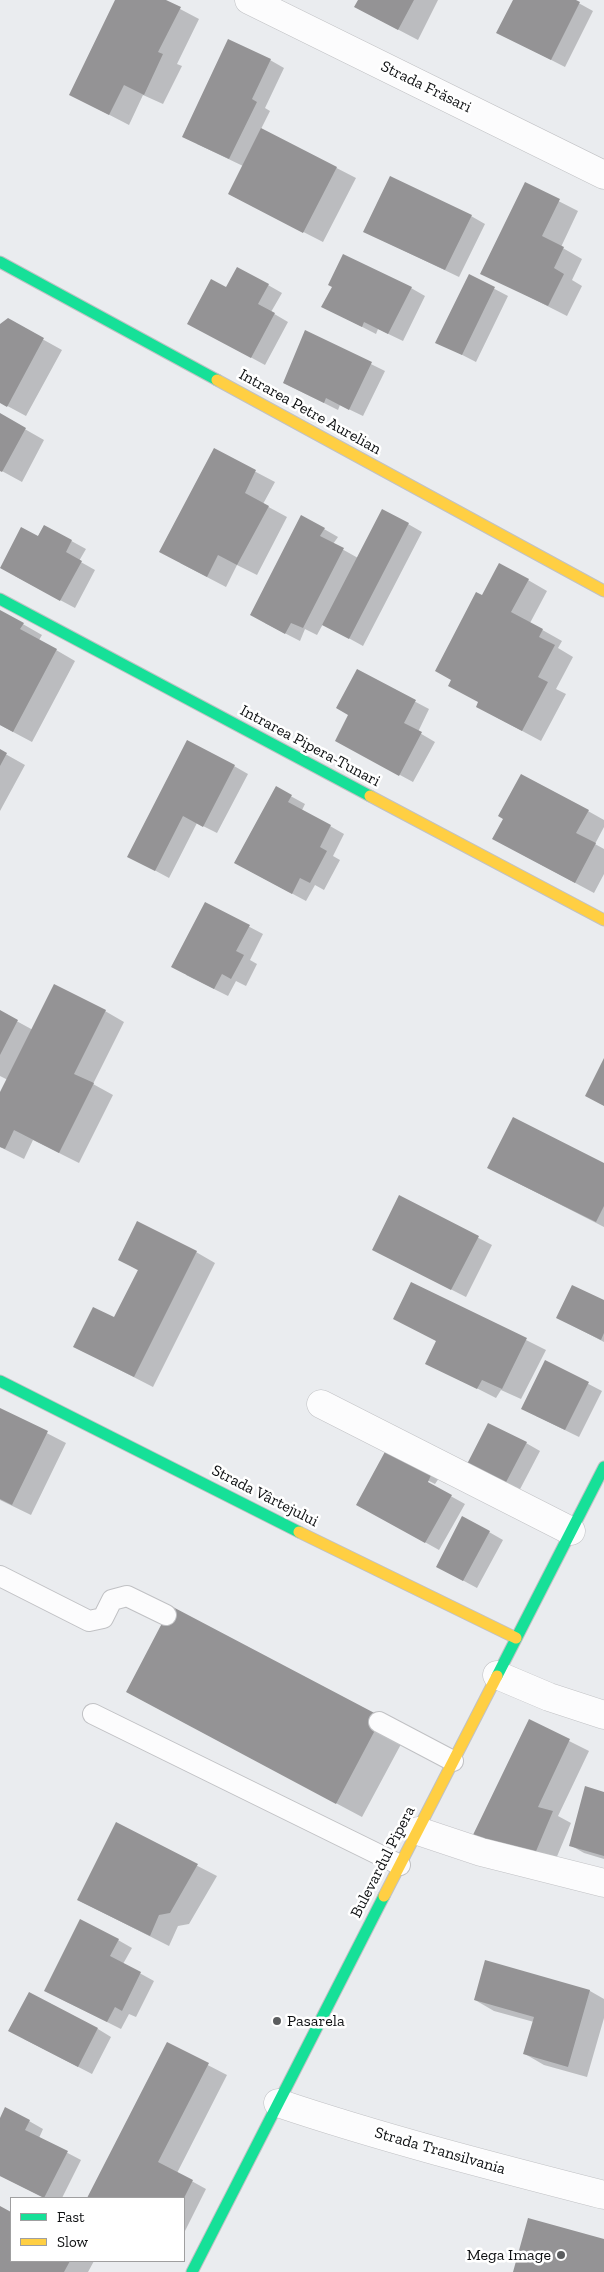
<!DOCTYPE html>
<meta charset="utf-8">
<style>
body{margin:0}
#map{position:relative;width:604px;height:2272px;overflow:hidden;background:#eaecef;font-family:"Zilla Slab",serif}
canvas{display:block}
.legend{position:absolute;left:10px;top:2197px;width:175px;height:65px;box-sizing:border-box;background:#fff;border:1px solid #9f9fa0;margin:0;padding:6px 9px;list-style:none;font-size:15px;color:#0e1012}
.legend li{display:flex;align-items:center;gap:10px;height:25px}
.legend b{width:25px;border:1px solid #9f9fa0}
</style>
<div id="map">
<canvas width="604" height="2272"></canvas>
<ul class="legend">
<li><b style="height:6px;background:#16e098"></b>Fast</li>
<li><b style="height:6px;background:#ffcf43"></b>Slow</li>
</ul>
</div>
<script>
const ctx = document.querySelector('canvas').getContext('2d');
ctx.lineJoin = 'round';
function fill(path, color) {
  ctx.fillStyle = color;
  ctx.fill(path, 'evenodd');
}
function trace(path, color, width, dash) {
  ctx.strokeStyle = color;
  ctx.lineWidth = width;
  ctx.lineCap = dash ? 'butt' : 'round';
  ctx.setLineDash(dash || []);
  ctx.stroke(path);
}
function label(font, color, halo, rows, align = 'center') {
  ctx.font = font + ' "Zilla Slab",serif';
  ctx.lineWidth = 5;
  ctx.setLineDash([]);
  ctx.textBaseline = 'middle';
  ctx.strokeStyle = halo;
  ctx.fillStyle = color;
  for (const [text, x, y, turn = 0] of rows) {
    ctx.save();
    ctx.translate(x, y);
    ctx.rotate((+turn || 0) * Math.PI / 180);
    ctx.textAlign = isNaN(turn) ? turn : align;
    if (halo) ctx.strokeText(text, 0, 0);
    ctx.fillText(text, 0, 0);
    ctx.restore();
  }
}
fill(new Path2D(`
 M117,0H163L199,19L177,64L182,66L163,104L143,95L129,125L71,95Z
 M359,0H438L418,40L355,7Z
 M514,0H573L593,11L565,67L512,40Z
 M270,60L284,68L265,108L270,111L261,129L356,178L323,242L229,194L243,166L197,144Z
 M525,184L578,211L561,247L582,259L572,280L582,286L567,316L482,273Z
 M471,216L485,224L459,277L365,232Z
 M470,276L508,296L476,362L437,342Z
 M268,285L282,293L271,312L288,322L265,365L202,331L227,289Z
 M411,288L425,296L403,341L378,329L376,334L337,314Z
 M8,320L62,350L26,416L0,402V325Z
 M306,332L385,371L363,416L340,405L338,410L284,383Z
 M0,415L44,440L22,482L0,470Z
 M214,450L275,482L263,504L287,517L257,575L237,565L226,587L180,563Z
 M408,524L422,532L363,646L323,624L317,635L305,629L300,641L265,623L324,529L338,537L333,544L358,558Z
 M44,526L86,549L79,561L95,570L75,608L15,576Z
 M528,580L547,591L530,623L562,641L558,648L573,657L556,689L566,694L541,741L496,717L480,702L483,597Z
 M0,611L42,635L39,640L75,661L32,742L0,725Z
 M357,671L429,709L418,732L435,742L413,782L350,748V715Z
 M0,751L25,765L0,811Z
 M234,766L248,774L217,833L197,823L169,878L128,856Z
 M276,788L305,804L302,810L344,834L333,856L340,860L324,890L315,885L306,901L250,871Z
 M588,811L604,820V827L595,844L604,849V874L594,893L512,849Z
 M206,904L263,934L250,960L257,964L246,986L236,981L228,996L186,975Z
 M105,1011L124,1022L93,1084L113,1095L79,1163L33,1140L24,1159L0,1147V1095L8,1080L0,1076V1012L33,1030Z
 M604,1164V1227L508,1178Z
 M400,1197L492,1245L466,1297L387,1257Z
 M196,1252L215,1263L153,1387L75,1347L115,1318L139,1271L119,1259Z
 M412,1283L546,1350L521,1399L501,1390L496,1398L427,1363L437,1341L395,1319Z
 M604,1302V1342L558,1318Z
 M546,1362L602,1391L579,1437L536,1416Z
 M0,1409L66,1443L31,1515L0,1500Z
 M526,1443L540,1451L517,1495L480,1476Z
 M384,1456L439,1478L435,1484L419,1476L418,1478L465,1504L439,1550L371,1512Z
 M489,1532L503,1540L477,1588L451,1574Z
 M127,1692L407,1733L362,1817Z
 M529,1721L589,1751L558,1816L571,1823L553,1866L491,1849Z
 M604,1793V1859L584,1853L570,1845Z
 M116,1824L217,1876L189,1924L178,1926L169,1946L78,1900Z
 M118,1940L132,1948L123,1964L154,1981L136,2017L129,2014L121,2029L59,1998Z
 M590,1991L604,1999V2018L587,2077L544,2065L525,2054L534,2022L494,2011L475,2000Z
 M98,2029L111,2037L92,2074L24,2039Z
 M167,2044L227,2075L177,2173L206,2189L184,2233V2198H89Z
 M0,2121H29L43,2129L39,2138L81,2160L62,2198H45L0,2176Z
 M0,2208L11,2214V2261H94L88,2272H0Z`), '#0003');
fill(new Path2D(`
 M115,0H166L181,7L158,52L163,54L144,95L124,85L109,115L69,95Z
 M358,0H414L398,30L354,7Z
 M513,0H576L580,2L551,60L496,33Z
 M228,39L271,59L252,99L257,102L229,159L182,137Z
 M261,128L337,167L303,233L228,194Z
 M390,176L472,215L445,270L363,232Z
 M525,182L560,199L542,236L564,247L554,268L564,274L548,306L480,274Z
 M343,254L412,287L388,334L364,322L362,327L321,307L332,287L328,285Z
 M237,267L269,284L258,304L275,313L251,358L187,324L211,279L226,287Z
 M469,274L495,287L462,355L435,343Z
 M8,318L44,338L7,407L0,403V324Z
 M305,330L372,362L349,410L326,398L324,403L283,383Z
 M0,413L26,428L2,472L0,471Z
 M214,448L256,470L245,493L269,506L237,565L218,555L207,577L159,552Z
 M382,509L409,523L349,639L322,625Z
 M301,515L325,528L320,536L344,548L303,628L291,623L285,634L250,615Z
 M44,525L72,540L66,552L82,561L60,601L0,568L21,527L38,536Z
 M499,563L529,579L511,612L543,629L539,637L555,645L538,677L548,682L522,731L476,707L478,702L448,686L451,680L435,671L476,592L482,595Z
 M0,610L24,623L20,629L57,649L13,732L0,725Z
 M357,669L416,700L404,723L422,732L399,776L335,741L348,715L336,708Z
 M187,740L235,765L203,827L183,816L155,871L127,857Z
 M0,749L7,753L0,766Z
 M521,774L589,810L576,833L596,843L575,883L492,839L503,819L498,816Z
 M276,786L292,795L288,802L331,825L320,847L327,851L310,883L300,878L292,894L234,863Z
 M205,902L250,925L236,951L244,955L231,979L222,974L214,989L171,967Z
 M54,984L106,1010L74,1074L94,1083L59,1153L14,1130L5,1149L0,1147V1092Z
 M0,1010L18,1020L0,1055Z
 M604,1058V1106L585,1096Z
 M513,1117L604,1163V1206L596,1222L487,1168Z
 M399,1195L479,1236L451,1290L372,1250Z
 M137,1221L197,1251L134,1377L73,1347L93,1307L114,1317L138,1270L118,1260Z
 M411,1282L527,1338L502,1389L482,1380L477,1389L425,1364L436,1341L393,1319Z
 M572,1285L604,1300V1333L601,1340L556,1318Z
 M545,1360L589,1382L565,1430L521,1409Z
 M0,1408L48,1431L12,1505L0,1499Z
 M488,1423L527,1442L503,1488L465,1468Z
 M387,1448L432,1473L428,1482L452,1495L425,1543L356,1505Z
 M462,1516L490,1531L463,1581L436,1567Z
 M171,1606L382,1717L336,1804L126,1692Z
 M529,1719L570,1739L538,1807L553,1811L534,1856L471,1839Z
 M585,1786L604,1792V1856L569,1846Z
 M116,1822L198,1864L170,1913L159,1915L150,1936L77,1900Z
 M80,1919L119,1939L110,1956L141,1972L122,2011L115,2007L107,2022L44,1991Z
 M485,1960L590,1990L568,2067L523,2054L534,2017L474,2000Z
 M29,1992L98,2028L78,2067L8,2031Z
 M167,2042L209,2063L158,2162L193,2180L184,2198H87Z
 M5,2107L30,2120L25,2130L68,2151L44,2198L0,2176V2118Z
 M0,2206L11,2212V2261H70L64,2272H0Z
 M528,2218L604,2239V2272H513Z`), '#949395');
const lane = new Path2D(`
 M0,1576L89,1621L103,1618L112,1600L127,1596L166,1615
 M93,1714L400,1865
 M379,1722L453,1761`);
const street = new Path2D(`
 M249,0L604,175
 M321,1404L571,1531
 M497,1675L549,1697L604,1715
 M418,1831L481,1852L604,1883
 M278,2103C385,2139 495,2167 604,2195`);
const fast = new Path2D(`
 M0,262L217,380
 M0,599L370,796
 M0,1381L299,1532
 M497,1676L604,1467
 M192,2272L384,1896`);
const slow = new Path2D(`
 M217,380L604,591
 M370,796L604,920
 M299,1532L516,1638
 M384,1896L497,1676`);
trace(lane, '#c0c1c4', 22);
trace(street, '#c0c1c4', 29);
trace(fast, '#c0c1c4', 13);
trace(slow, '#c0c1c4', 13);
trace(lane, '#fcfcfd', 20);
trace(street, '#fcfcfd', 28);
trace(fast, '#16e098', 11);
trace(slow, '#ffcf43', 11);
for (const [x, y, r, color] of [
 [277,2021,5,"#5b5d5f"],
 [561,2255,5,"#5b5d5f"]
]) {
  const dot = new Path2D();
  dot.arc(x, y, r, 0, 2 * Math.PI);
  ctx.fillStyle = color;
  ctx.fill(dot);
  trace(dot, '#fff', 2);
}
label('16px', '#0e1012', '#fff', [
 ["Strada Frăsari",426,87,26],
 ["Intrarea Petre Aurelian",310,412,29],
 ["Intrarea Pipera-Tunari",310,746,28],
 ["Strada Vârtejului",265,1496,27],
 ["Bulevardul Pipera",383,1862,-63],
 ["Strada Transilvania",440,2151,16]
]);
label('16px', '#0e1012', '#fff', [
 ["Pasarela",287,2021],
 ["Mega Image",551,2255,"right"]
], 'left');
</script>
